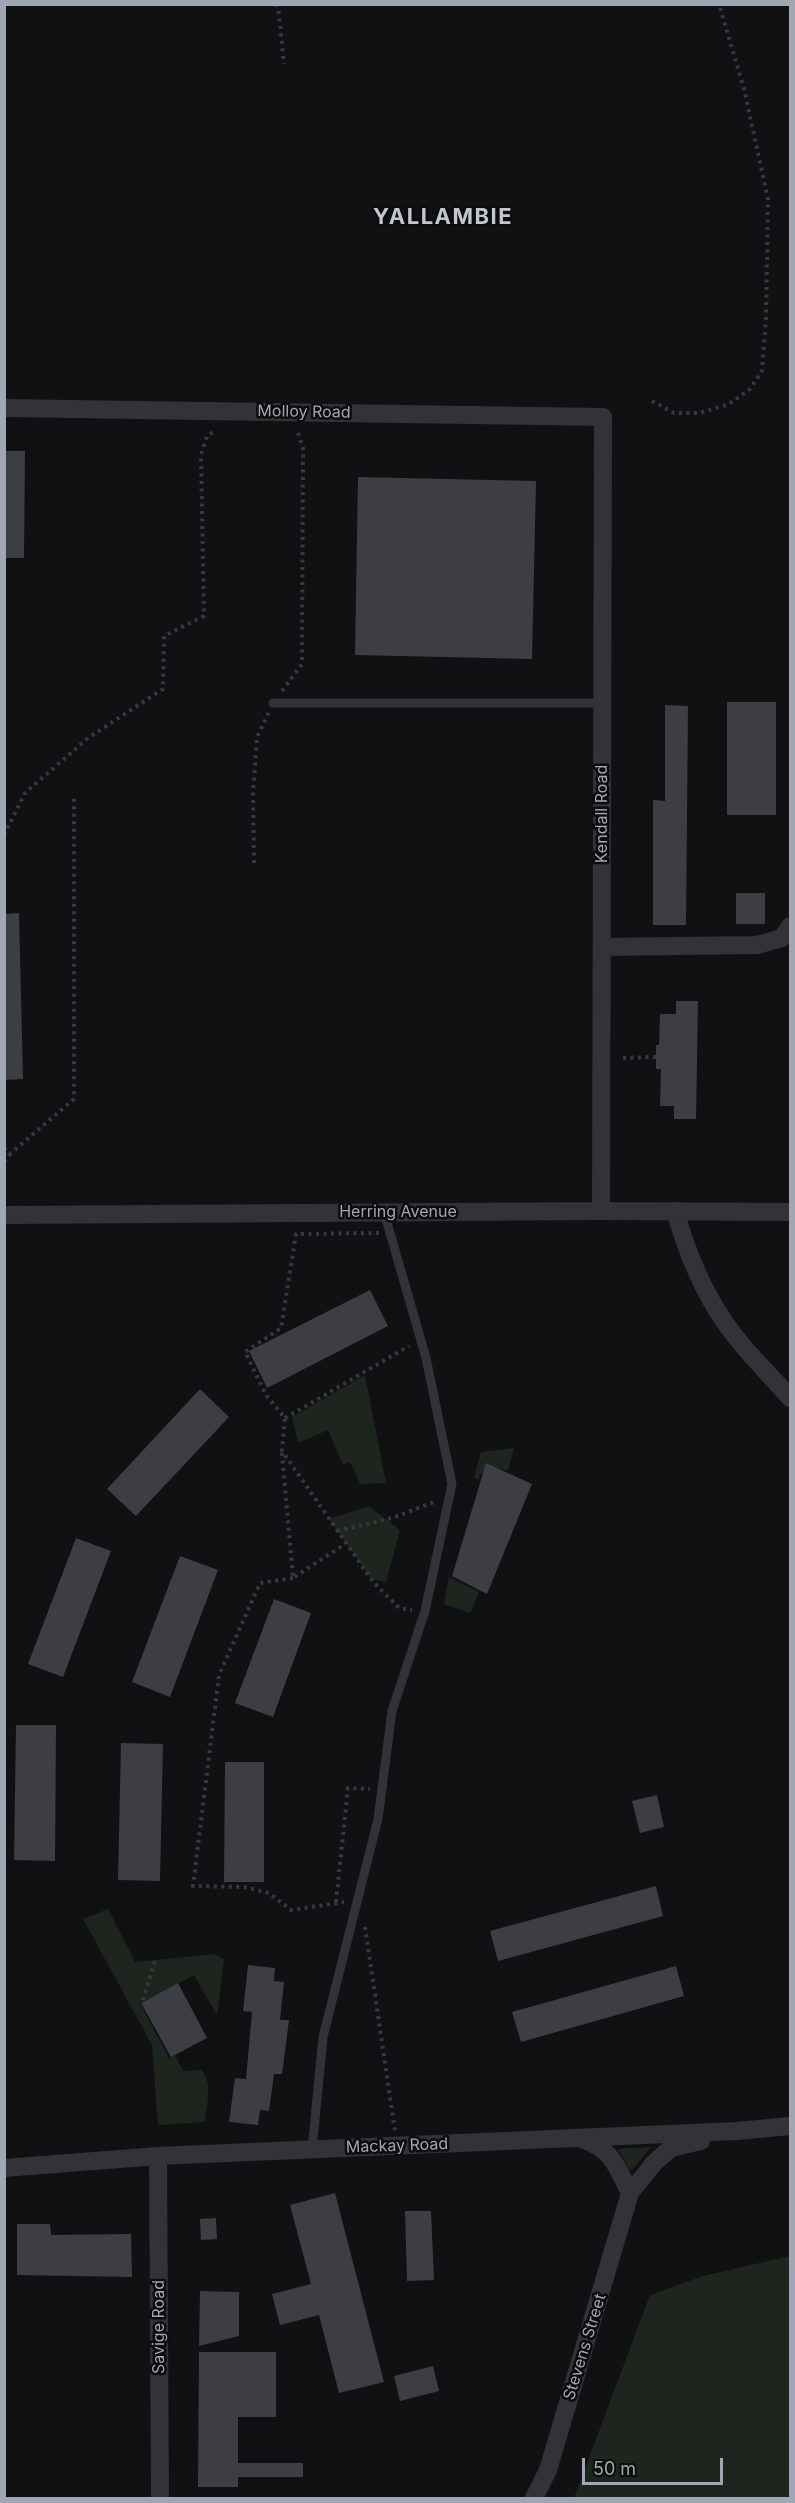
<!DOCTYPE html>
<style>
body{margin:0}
#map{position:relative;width:795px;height:2503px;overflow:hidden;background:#111113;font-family:Inter,sans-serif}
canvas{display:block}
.frame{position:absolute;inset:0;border:6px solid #a1a6b4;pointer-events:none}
.scale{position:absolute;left:582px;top:2458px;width:141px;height:27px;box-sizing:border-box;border:3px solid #a1a6b4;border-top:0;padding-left:8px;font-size:18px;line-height:21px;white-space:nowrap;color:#a1a6b4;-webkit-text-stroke:4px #0c0c0d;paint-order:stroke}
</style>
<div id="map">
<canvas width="795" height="2503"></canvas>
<div class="frame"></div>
<div class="scale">50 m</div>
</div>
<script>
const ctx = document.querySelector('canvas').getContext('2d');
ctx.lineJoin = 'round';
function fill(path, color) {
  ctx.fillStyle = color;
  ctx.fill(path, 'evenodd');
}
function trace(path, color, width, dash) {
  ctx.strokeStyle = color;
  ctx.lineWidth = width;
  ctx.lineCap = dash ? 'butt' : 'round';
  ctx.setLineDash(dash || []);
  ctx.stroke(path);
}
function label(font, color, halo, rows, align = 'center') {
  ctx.font = font + ' Inter,sans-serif';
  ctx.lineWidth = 5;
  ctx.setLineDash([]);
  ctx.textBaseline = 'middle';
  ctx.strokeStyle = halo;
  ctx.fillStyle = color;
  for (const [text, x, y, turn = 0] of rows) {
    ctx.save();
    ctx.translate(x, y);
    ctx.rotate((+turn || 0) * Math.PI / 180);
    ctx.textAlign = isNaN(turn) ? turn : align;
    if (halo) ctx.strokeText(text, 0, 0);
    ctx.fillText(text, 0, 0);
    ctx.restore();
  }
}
fill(new Path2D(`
 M365,1375L386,1483L360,1484L350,1462L343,1465L328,1430L298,1443L292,1417Z
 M514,1448L508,1471L494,1467L490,1479L481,1473L478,1479L474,1478L481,1452Z
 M369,1506L400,1530L386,1582L371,1579L329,1519Z
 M449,1577L479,1592L470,1613L444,1604Z
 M108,1909L135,1962L215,1954L224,1959L217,2015L194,1975L140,2003L169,2058L175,2055L183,2071L201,2070C214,2082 206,2106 205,2122L158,2125L152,2045L83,1919Z
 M651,2147L633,2169H629L618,2149Z
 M790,2256V2498H574L650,2295L703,2276Z`), '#1d251e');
fill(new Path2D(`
 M4,451H25L24,558H4Z
 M358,477L536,481L532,659L355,655Z
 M727,702H776V815H727Z
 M665,705L688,706L686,925H653V800L665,801Z
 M736,893H765V924H736Z
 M19,913L23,1079L4,1080V914Z
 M676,1001H698L696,1119H674V1106H660L661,1069H656V1045H659L660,1014H676Z
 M370,1290L388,1326L267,1388L249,1351Z
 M200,1389L229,1417L136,1516L107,1489Z
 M486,1463L532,1484L487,1594L452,1576Z
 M76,1538L111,1551L63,1677L28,1664Z
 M180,1556L218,1570L170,1697L132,1682Z
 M274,1599L311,1613L273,1717L235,1703Z
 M16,1725H56L55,1861L14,1860Z
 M121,1743L163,1744L160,1881L118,1880Z
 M225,1762H264V1882H224Z
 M657,1795L664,1827L640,1833L632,1801Z
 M656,1886L663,1916L498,1961L490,1931Z
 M248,1965L275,1968L274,1981L284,1982L280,2020H289L282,2074H274L269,2111L260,2110L258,2125L229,2122L235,2078L246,2079L252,2012L243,2011Z
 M676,1966L684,1996L521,2042L512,2012Z
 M178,1983L207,2038L171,2057L141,2003Z
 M335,2193L384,2382L339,2393L319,2315L280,2325L272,2294L311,2284L290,2205Z
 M405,2211H431L434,2280L407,2281Z
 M216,2218L217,2239L201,2240L200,2219Z
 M17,2224H50L51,2235L131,2234L132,2277L17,2275Z
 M200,2291L239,2292V2336L199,2346Z
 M199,2352H276V2417H238V2463H303V2477H238V2487H198Z
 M433,2366L439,2391L400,2401L394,2376Z`), '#3d3e43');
trace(new Path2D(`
 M276,4L279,14L284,64
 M652,401L674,413H700L729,404L750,389L762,371L766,319L768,199L744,89L719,4
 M282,691L302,664L303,448L297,430
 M4,835L25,793L88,738L163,689L164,636L204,616L201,455L207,436L216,430
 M254,863L253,794L257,737L269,712
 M623,1058L656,1057
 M4,1148L10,1154L74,1099V795
 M4,1162L10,1154
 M379,1233L296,1234L281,1328L245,1352L266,1395L285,1418L282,1451L374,1583L399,1608L412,1610
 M285,1418L409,1346
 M282,1453L293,1578L345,1544
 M337,1531L392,1518L434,1502
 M293,1578L260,1583L219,1675L193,1886L244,1887L269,1893L291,1910L344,1902
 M336,1902L348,1788L370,1789
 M365,1927L395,2131
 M143,2000L155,1960`), '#38393f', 4, [3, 4.5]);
trace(new Path2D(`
 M273,703H602
 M312,2150L323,2037L378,1819L392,1711L425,1611L452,1484L426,1358L384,1212`), '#323238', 9);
trace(new Path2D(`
 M4,408L603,417L601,1211
 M602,947L757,945L782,938L790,926
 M675,1211C686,1249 701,1288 724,1321C742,1349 769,1373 790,1398
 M4,1215L601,1211L790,1212
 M582,2139C612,2149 617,2167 630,2193
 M158,2156L160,2498
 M4,2168L158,2156L737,2131L790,2126
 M534,2498L548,2470L630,2193L654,2163L671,2148L701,2141`), '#323238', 18);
label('16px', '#a1a6b4', '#0c0c0d', [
 ["Molloy Road",304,412,1],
 ["Kendall Road",602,814,-90],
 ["Herring Avenue",398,1212],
 ["Mackay Road",397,2146,-2],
 ["Savige Road",159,2327,-90],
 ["Stevens Street",585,2347,-73]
]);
ctx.letterSpacing = '1.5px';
label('bold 22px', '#c2c6d0', '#0c0c0d', [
 ["YALLAMBIE",443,217]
]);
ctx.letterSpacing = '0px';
</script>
